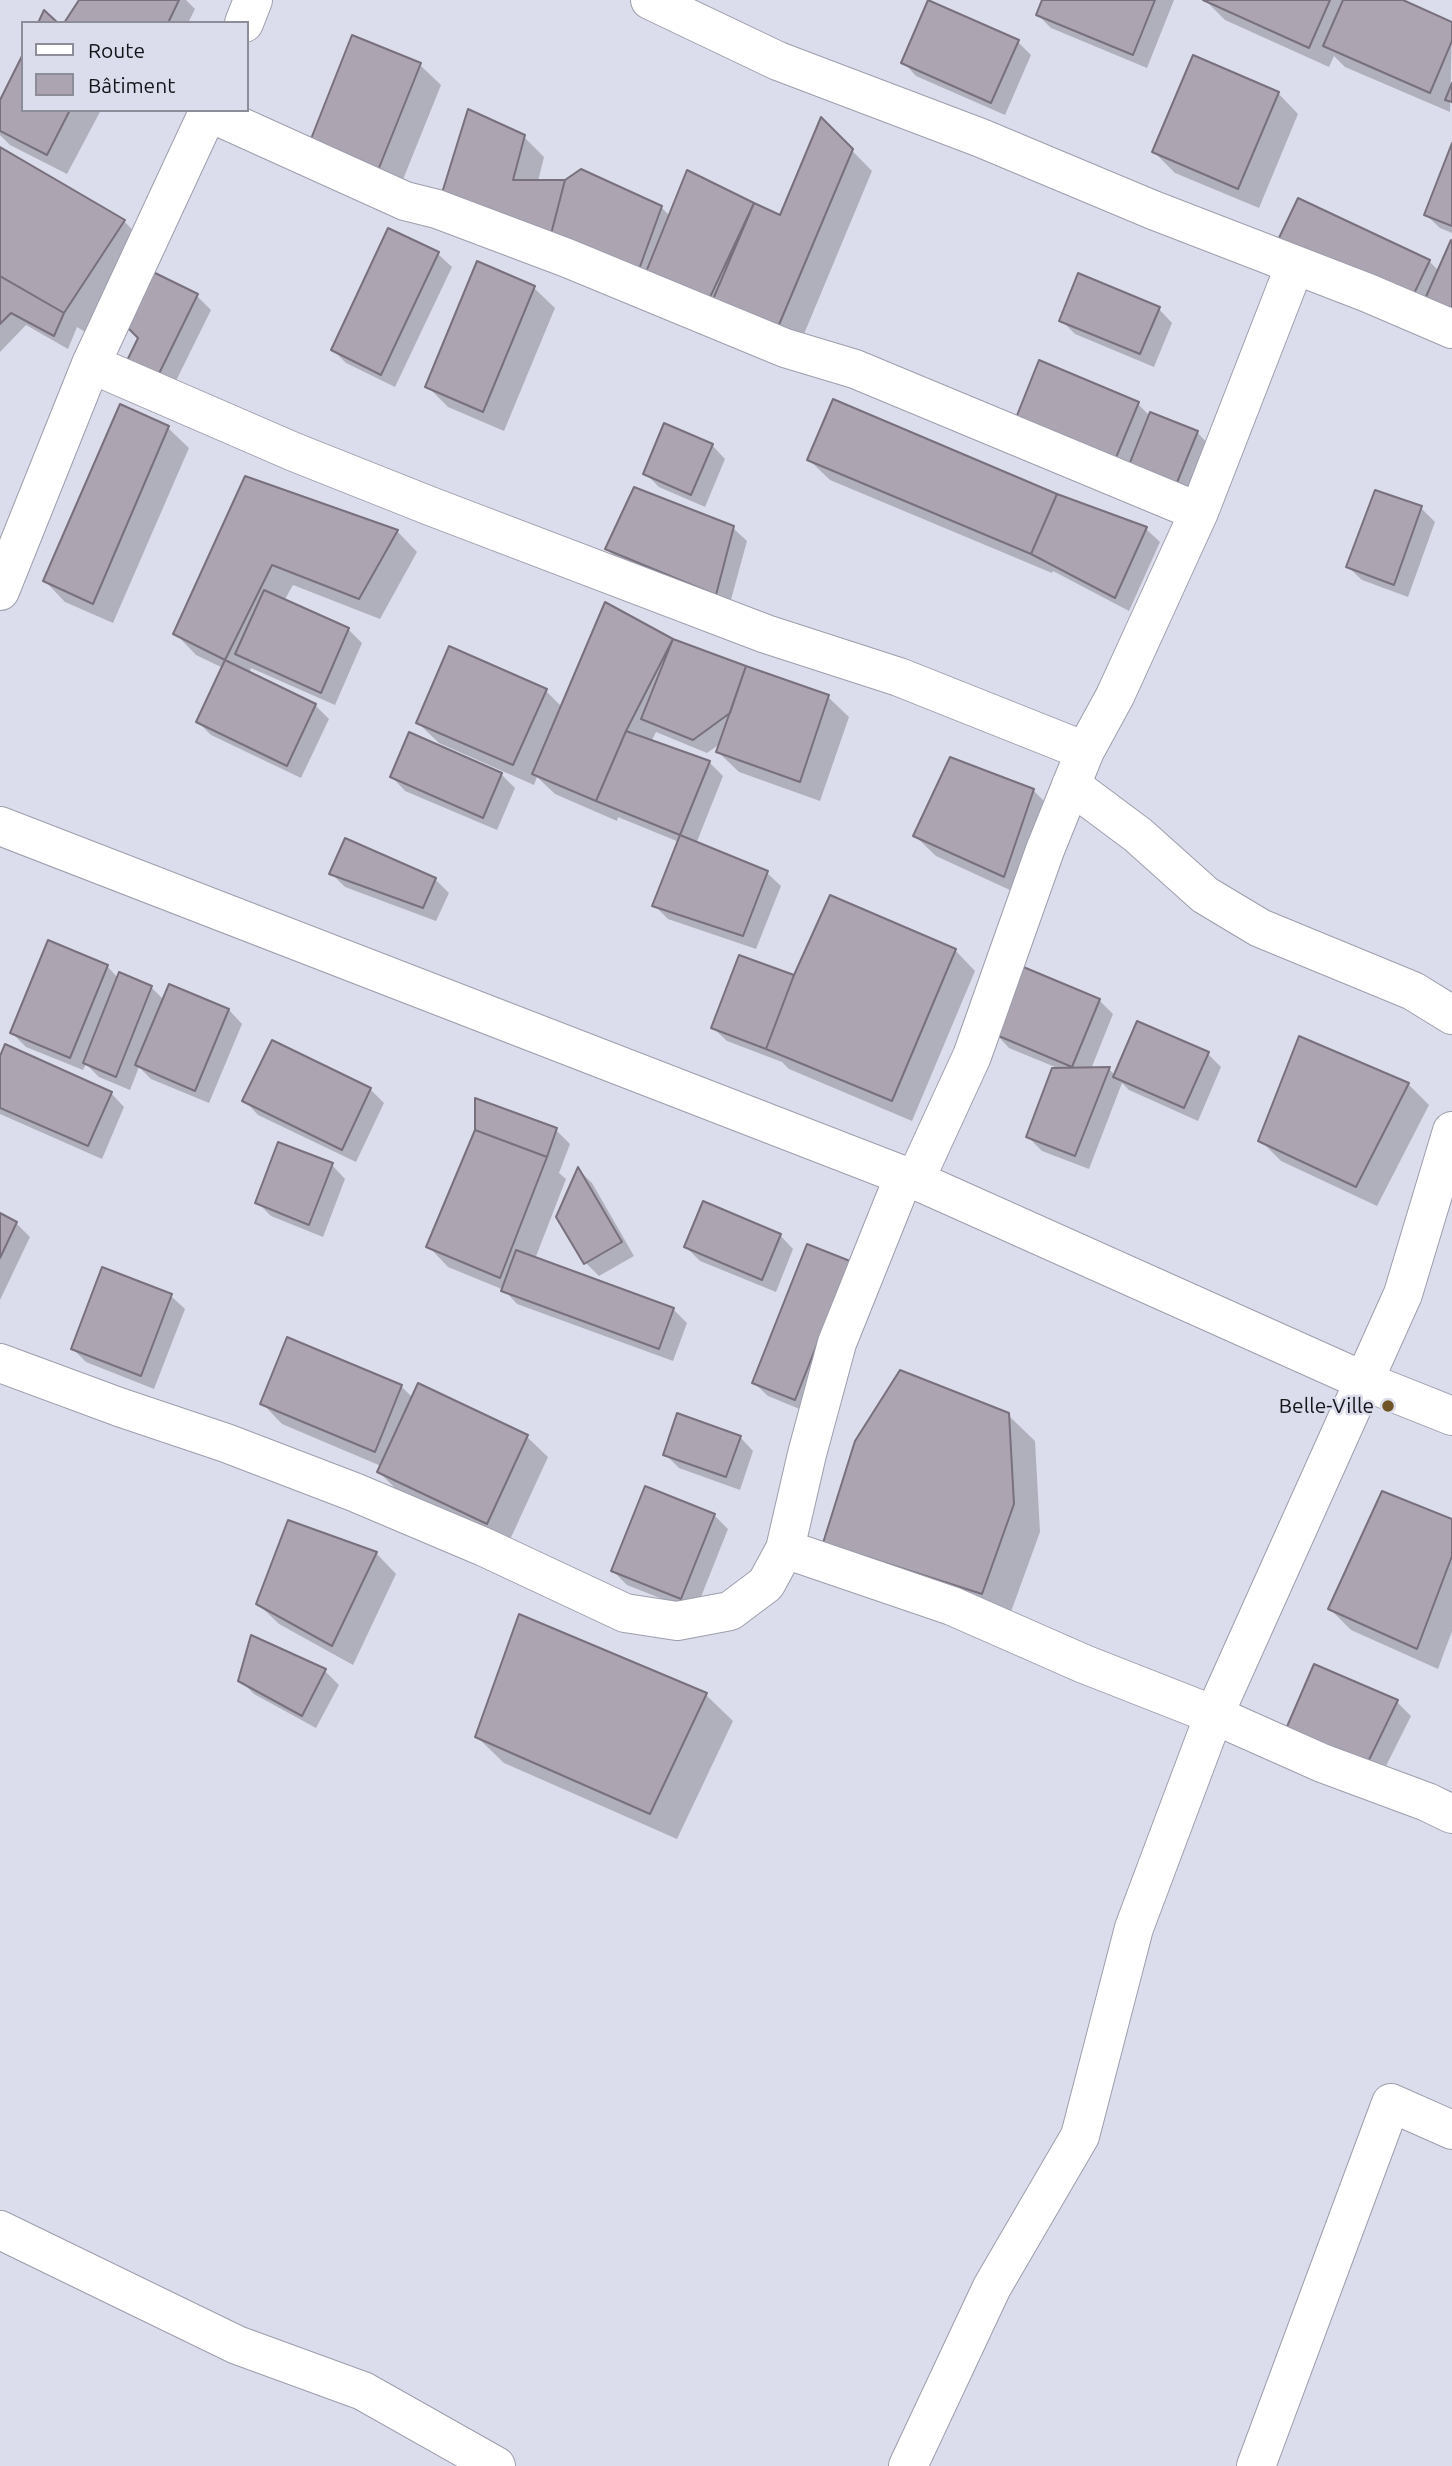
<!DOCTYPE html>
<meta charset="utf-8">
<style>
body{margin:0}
#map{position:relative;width:1452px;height:2466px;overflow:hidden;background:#dcddec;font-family:Ubuntu,sans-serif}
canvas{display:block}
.legend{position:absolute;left:21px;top:21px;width:228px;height:91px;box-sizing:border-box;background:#dcddec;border:2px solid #8c8d98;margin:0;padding:9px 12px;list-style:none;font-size:21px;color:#14151a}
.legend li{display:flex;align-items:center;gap:14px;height:35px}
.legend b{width:35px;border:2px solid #8c8d98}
</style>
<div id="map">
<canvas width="1452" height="2466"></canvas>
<ul class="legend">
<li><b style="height:9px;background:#fff"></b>Route</li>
<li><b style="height:19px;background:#aca4b1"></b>Bâtiment</li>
</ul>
</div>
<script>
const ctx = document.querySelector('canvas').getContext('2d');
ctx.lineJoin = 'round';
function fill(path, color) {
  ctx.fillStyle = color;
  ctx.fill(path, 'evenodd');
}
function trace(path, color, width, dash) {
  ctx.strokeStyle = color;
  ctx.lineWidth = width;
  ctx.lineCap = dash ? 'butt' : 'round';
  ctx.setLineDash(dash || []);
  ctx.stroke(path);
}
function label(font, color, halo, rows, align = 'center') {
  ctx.font = font + ' Ubuntu,sans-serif';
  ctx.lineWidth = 5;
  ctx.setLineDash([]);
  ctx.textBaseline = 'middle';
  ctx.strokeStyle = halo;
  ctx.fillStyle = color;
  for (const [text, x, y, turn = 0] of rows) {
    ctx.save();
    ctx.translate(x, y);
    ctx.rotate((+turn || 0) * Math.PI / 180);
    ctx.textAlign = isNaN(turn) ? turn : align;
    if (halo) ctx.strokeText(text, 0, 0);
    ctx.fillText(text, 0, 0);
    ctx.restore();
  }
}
fill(new Path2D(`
 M81,0H186L195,9L188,23H66Z
 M1044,0H1174L1147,68L1051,28L1038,15Z
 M1205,0H1398L1452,24L1450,112L1345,67L1334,56L1329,67L1225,20Z
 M353,37L420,65L441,85L396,197L329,169Z
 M1018,42L1031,55L1005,115L916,76L903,62Z
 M1278,93L1298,114L1259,208L1175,173L1154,152Z
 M0,99L23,110H101L67,174L10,145L0,135Z
 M822,120L872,171L794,358L459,229L524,137L544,157L538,181L661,207L671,217L688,173L781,217Z
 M1452,148V233L1440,228L1426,215Z
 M0,149L124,221L144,242L85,332L77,327L68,349L26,325L0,352Z
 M1452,243L1424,315L1294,254L1429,261L1439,271Z
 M438,254L452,267L395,387L346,363L333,350Z
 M478,264L534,288L555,308L504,431L448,407L427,386Z
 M152,274L197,296L211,310L166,401L140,338Z
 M1159,309L1172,323L1154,367L1075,334L1061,320Z
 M1138,404L1150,416L1197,432L1210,446L1190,498L1029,436Z
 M168,428L189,448L113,623L65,602L45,581Z
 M712,445L725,459L705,507L659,487L645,473Z
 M809,460L1056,495L1146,529L1160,542L1129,611L1053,571L1052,573L830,480Z
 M245,479L397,531L417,552L380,619L293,585L284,601L348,629L362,643L335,705L251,668L249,674L315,705L329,719L301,778L211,735L198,722L223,668L196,655L176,634Z
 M1421,508L1435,522L1408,597L1362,580L1348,567Z
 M733,528L747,541L729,607L620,562L607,549Z
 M606,605L672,641L828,697L849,717L820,801L739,772L718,752L721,743L707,753L656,732L651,742L709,762L723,776L696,844L767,873L781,886L756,949L668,919L654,905L679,842L618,817L617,821L555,794L537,777L534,785L439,743L418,723L545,690L562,707Z
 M501,774L515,788L497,830L405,791L392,777Z
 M1033,790L1054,811L1025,897L936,856L915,836Z
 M331,873L435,879L449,893L436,921L345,887Z
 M955,950L975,971L912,1121L789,1069L782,1062L727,1041L713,1028L793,977Z
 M107,966L118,978L151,987L164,1000L170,986L229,1010L242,1024L209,1103L151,1079L139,1067L130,1090L99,1077L86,1064L83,1070L26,1047L12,1033Z
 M1099,1000L1113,1014L1091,1069H1109L1116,1076L1208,1054L1221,1067L1198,1121L1129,1090L1122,1083L1089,1169L1042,1151L1028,1137L1055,1067L1009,1048L996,1034Z
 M1300,1039L1408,1084L1429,1105L1377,1206L1281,1161L1260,1140Z
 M0,1061L111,1093L124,1107L102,1159L0,1114Z
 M370,1089L384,1103L356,1162L258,1115L245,1101Z
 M556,1130L570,1144L559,1173L566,1179L535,1259L673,1309L687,1323L673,1361L517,1304L504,1290L448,1267L428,1246Z
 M332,1165L345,1179L323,1237L271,1216L257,1202Z
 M579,1170L592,1183L634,1256L599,1276L585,1262Z
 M0,1215L16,1223L30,1237L0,1300Z
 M780,1235L793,1249L776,1292L700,1261L686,1247Z
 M849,1263L809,1413L768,1396L754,1383Z
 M171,1296L185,1309L154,1389L86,1362L73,1349Z
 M419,1385L527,1437L548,1457L508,1544L399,1492L379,1472L381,1466L282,1424L262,1403L401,1386L413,1398Z
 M1008,1415L1035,1441L1040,1532L1008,1620L851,1569Z
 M740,1437L753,1451L740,1490L679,1468L665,1454Z
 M714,1515L728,1529L695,1612L627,1585L613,1571Z
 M1452,1521V1631L1438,1669L1351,1630L1330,1609Z
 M376,1553L396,1574L353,1665L279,1624L258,1604Z
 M520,1616L706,1695L733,1721L677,1839L504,1763L477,1737Z
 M325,1671L339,1685L316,1728L254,1694L240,1680Z
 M1397,1702L1411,1716L1382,1774L1302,1742Z`), '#0003');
const building = new Path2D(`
 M79,0H179L168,23H64Z
 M928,0L1019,40L991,103L901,63Z
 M1042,0H1155L1133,55L1036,15Z
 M1203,0H1330L1309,48Z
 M1343,0H1403L1452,22V41L1430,93L1323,46Z
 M44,10L58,23H38Z
 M352,35L421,63L375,178L307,149Z
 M23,54V110H70L47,155L0,131V100Z
 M1193,55L1279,92L1238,189L1152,152Z
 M1452,83V102L1445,100Z
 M468,109L525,135L513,180H565L550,238L437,209Z
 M821,117L853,149L773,339L708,311L754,203L780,215Z
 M1452,143V226L1424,215Z
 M0,147L125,220L64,313L0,276Z
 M581,169L662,206L637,275L550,238L565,180Z
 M687,170L754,203L705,308L642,282Z
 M1298,198L1430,260L1410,302L1278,240Z
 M388,228L439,252L381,375L331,350Z
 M1451,240L1452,241V311L1425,299Z
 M477,261L535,286L483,412L425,387Z
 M151,271L198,294L152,388L121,373L138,338L125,325Z
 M1078,273L1160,307L1140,354L1059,321Z
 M0,276L64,313L54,336L11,313L0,324Z
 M1039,360L1139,402L1113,465L1014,423Z
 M833,399L1057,494L1031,554L807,460Z
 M120,404L169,426L93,604L43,581Z
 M1150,412L1198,431L1176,485L1129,465Z
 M664,423L713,444L691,495L643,474Z
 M245,476L398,530L359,599L272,565L225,660L173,634Z
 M634,487L734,526L716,595L605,549Z
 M1375,490L1422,506L1394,585L1346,567Z
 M1057,494L1147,527L1115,598L1031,554Z
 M264,590L349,628L321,693L235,654Z
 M605,602L673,639L626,731L596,801L532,774Z
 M673,639L746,666L730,713L693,740L641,719Z
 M449,646L547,689L513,765L416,723Z
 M225,660L316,704L287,766L196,722Z
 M746,666L829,695L800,782L716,752Z
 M626,731L710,761L680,835L596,801Z
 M409,732L502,773L483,818L390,777Z
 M950,757L1034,789L1004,877L913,836Z
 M680,835L768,871L743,936L652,906Z
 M345,838L436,878L423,908L329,874Z
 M830,895L956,949L892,1101L766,1049L794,975Z
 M48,940L108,965L70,1058L10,1033Z
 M739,955L794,975L766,1049L711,1028Z
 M1021,966L1100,999L1072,1067L994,1034Z
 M119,972L152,986L116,1077L83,1063Z
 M169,984L229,1009L195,1091L135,1065Z
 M1137,1021L1209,1052L1184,1108L1113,1077Z
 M1299,1036L1409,1083L1356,1187L1258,1141Z
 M272,1040L371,1088L342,1150L242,1101Z
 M5,1044L112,1092L88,1146L0,1108V1056Z
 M1110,1067L1075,1156L1026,1137L1052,1068Z
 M475,1098L557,1128L547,1157L475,1130Z
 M475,1130L547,1157L500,1278L426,1247Z
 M278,1142L333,1163L309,1225L255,1203Z
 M578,1167L622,1242L584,1264L556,1217Z
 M703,1201L781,1234L762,1280L684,1247Z
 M0,1213L17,1222L0,1258Z
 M807,1244L850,1261L795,1400L752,1383Z
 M516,1250L674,1308L659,1349L501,1291Z
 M102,1267L172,1294L141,1376L71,1349Z
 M287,1337L402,1385L375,1452L260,1404Z
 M900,1370L1009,1413L1014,1504L982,1594L823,1543L855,1441Z
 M418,1383L528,1435L487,1524L377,1472Z
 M677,1413L741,1436L726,1477L663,1455Z
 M645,1486L715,1514L681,1599L611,1571Z
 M1382,1491L1452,1519V1556L1417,1649L1328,1609Z
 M288,1520L377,1552L332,1646L256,1604Z
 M519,1614L707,1693L650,1814L475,1737Z
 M251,1635L326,1669L302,1716L238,1681Z
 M1314,1664L1398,1700L1368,1762L1286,1729Z`);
fill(building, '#aca4b1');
trace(building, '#78707c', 2);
const minor = new Path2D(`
 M650,0L778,61L981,138L1153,210L1368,293L1452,329
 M244,23L253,0
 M208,112L405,201L437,209L567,258L785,348L855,369L1199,512
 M91,364L294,452L430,506L766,634L899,677L1085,751
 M0,591L91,364L209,110
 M1071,785L1138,835L1205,895L1260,928L1413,991L1452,1015
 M0,826L915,1180L1364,1381L1452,1416
 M915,1180L972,1056L1045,850L1085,751L1115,696L1199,512L1295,265
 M0,1363L119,1407L226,1443L354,1492L484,1547L625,1613L677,1621L730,1611L766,1584L785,1549L807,1454L837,1343L904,1176
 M785,1549L952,1606L1084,1664L1214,1715L1322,1763L1427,1802L1452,1814
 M0,2230L237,2345L363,2391L496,2466
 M908,2466L992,2287L1080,2136L1134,1928L1214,1715L1403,1294L1452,1131
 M1256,2466L1391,2103L1452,2130`);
trace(minor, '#9d9eac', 40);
trace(minor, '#fff', 38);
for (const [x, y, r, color] of [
 [1388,1406,7,"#6f5526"]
]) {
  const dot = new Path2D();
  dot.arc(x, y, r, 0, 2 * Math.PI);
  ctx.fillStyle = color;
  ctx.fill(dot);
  trace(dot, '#dcddec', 2.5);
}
label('21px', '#14151a', '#dcddec', [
 ["Belle-Ville",1374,1406]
], 'right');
</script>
